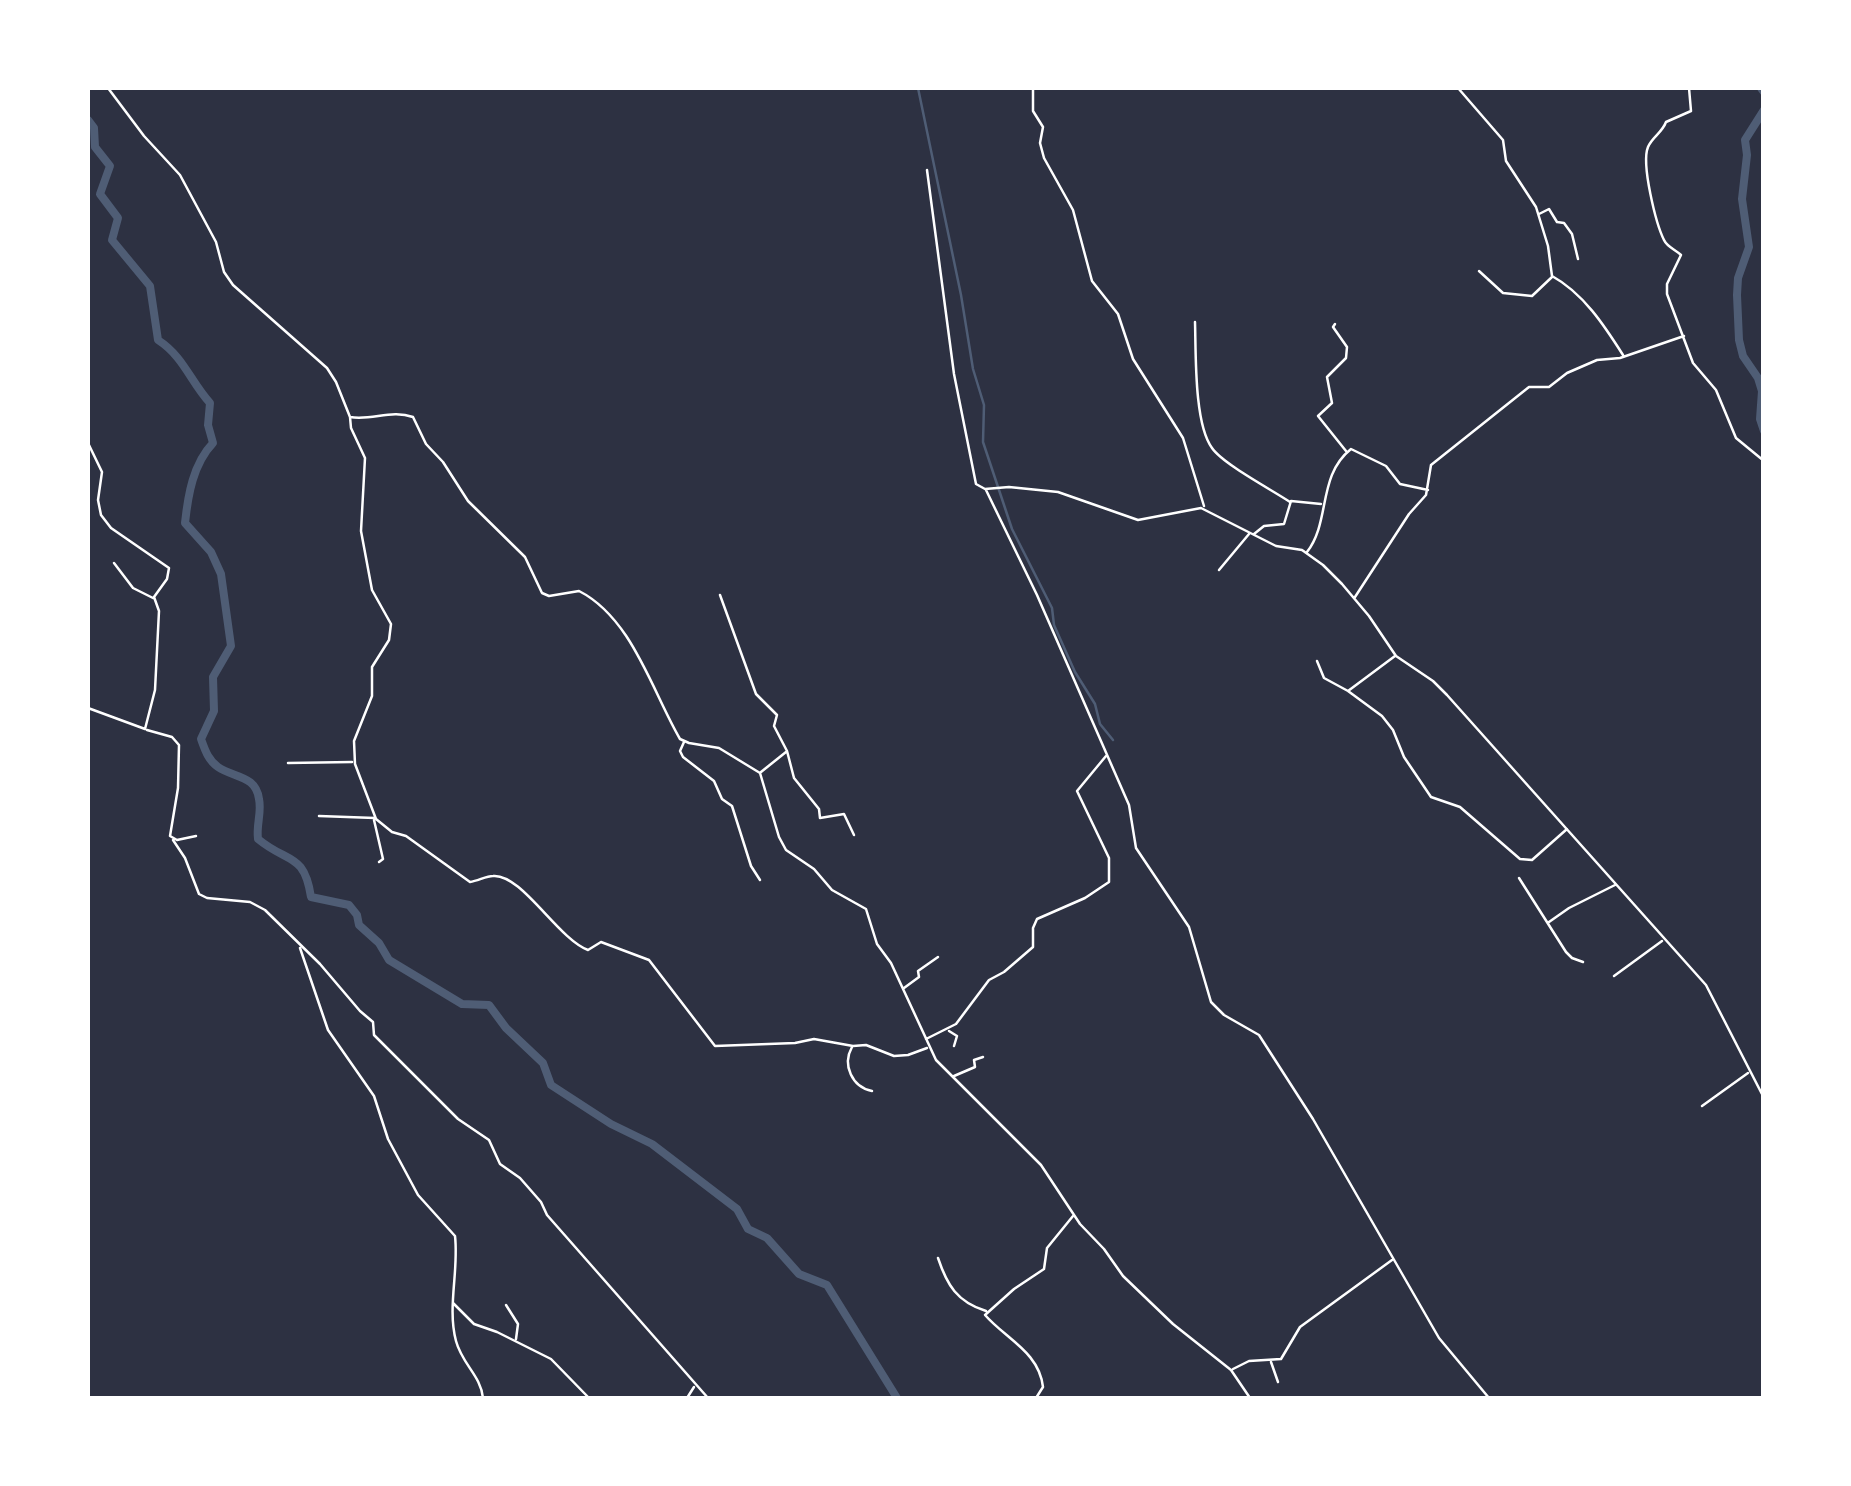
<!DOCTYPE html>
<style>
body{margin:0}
#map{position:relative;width:1851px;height:1486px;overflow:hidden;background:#2d3142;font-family:"Nunito Sans",sans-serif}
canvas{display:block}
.frame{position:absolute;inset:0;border:90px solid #fff;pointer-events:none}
</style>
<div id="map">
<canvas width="1851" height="1486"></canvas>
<div class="frame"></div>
</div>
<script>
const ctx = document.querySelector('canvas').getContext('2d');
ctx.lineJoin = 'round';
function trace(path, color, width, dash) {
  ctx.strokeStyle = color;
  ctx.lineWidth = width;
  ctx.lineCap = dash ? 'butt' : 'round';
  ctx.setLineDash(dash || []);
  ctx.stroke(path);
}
trace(new Path2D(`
 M918,88L961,295L973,369L984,405L983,442L1012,529L1052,608L1054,625L1075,672L1095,704L1100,724L1113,740`), '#4f5d75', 2.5);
trace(new Path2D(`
 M1761,88L1764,92
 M1764,110L1745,140L1747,155L1742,199L1749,247L1738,278L1737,295L1739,340L1743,356L1758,378L1762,391L1760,419L1764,431
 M88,120L94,128L95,147L110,166L100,194L118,218L112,240L150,286L158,340C184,357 190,381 210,403L208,425L213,443C193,464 188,495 185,523L211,552L221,574L231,646L213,677L214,711L201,739C205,750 208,760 218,767C234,778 256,775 259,799C262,812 256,825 258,839C288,864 304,852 311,897L349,905L357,915L359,925L379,943L389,960L462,1004L489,1005L506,1028L543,1063L551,1085L611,1124L652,1144L737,1209L748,1229L767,1238L799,1274L827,1285L897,1398`), '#4f5d75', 8);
trace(new Path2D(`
 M108,88L144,136L180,175L216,242L224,272L233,285L327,368L336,382L350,417C372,421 391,409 413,417L426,444L443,462L468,501L525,557L542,593L549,596L579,591C632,618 652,691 680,739L689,743L719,748L760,773L779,837L786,850L814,869L832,890L866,909L877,944L891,963L936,1060L1041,1165L1080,1224L1104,1249L1123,1276L1173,1324L1231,1370L1250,1398
 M1033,88V111L1043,127L1040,143L1044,158L1073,210L1092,281L1118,314L1133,359L1183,438L1204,506
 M1458,88L1503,140L1506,161L1536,207L1548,246L1552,276C1583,293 1604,325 1623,355
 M1689,88L1691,111L1666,122C1662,133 1652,137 1648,147C1641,164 1656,224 1664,240C1667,247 1676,250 1681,255L1667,284V294L1693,363L1716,390L1736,438L1764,461
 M927,170L954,374L976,484L985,489L1009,487L1058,492L1138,520L1201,508L1276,546L1302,550L1323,565L1342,584L1369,616L1396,656L1433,681L1447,695L1706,985L1764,1098
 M1539,214L1549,209L1557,222L1564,223L1572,234L1578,259
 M1479,271L1503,293L1532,296L1552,277
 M1195,322C1196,353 1194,424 1212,448C1223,464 1272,490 1290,502
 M1335,324L1333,327L1347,347L1346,358L1327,377L1332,403L1318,416L1346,451
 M350,417L351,428L365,458L361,531L372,590L391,624L389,640L372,667V696L354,741L355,764L376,819L392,832L406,836L470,882C478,881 486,876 493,876C521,873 558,939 588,950L601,942L649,960L715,1046L795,1043L814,1039L853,1046L866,1045L894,1056L908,1055L927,1048
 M88,443L102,472L98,500L101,515L111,528L169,568L167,579L154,597L159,611L155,690L145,729L88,708
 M986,490L1037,595L1129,805L1136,848L1189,927L1211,1002L1224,1015L1259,1035L1313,1119L1439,1338L1489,1398
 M1254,534L1264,526L1284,524L1291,501L1321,504
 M1307,552C1331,521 1317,476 1351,449L1386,466L1400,484L1428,490
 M114,563L133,588L153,598
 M1219,570L1249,534
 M720,595L756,694L777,715L774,726L787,751L794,778L819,809L820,818L844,814L854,835
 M1355,597L1409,514L1426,495L1431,465L1529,387H1549L1567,373L1597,360L1620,358L1684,336
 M1317,661L1324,678L1348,691L1395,656
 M1348,691L1382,716L1393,730L1404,757L1431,797L1460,807L1520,859L1532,860L1567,829
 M147,730L172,737L179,745L178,788L170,836L177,840L196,836
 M684,742L680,751L683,757L714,781L722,799L732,806L751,866L760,880
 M288,763L352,762
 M761,772L786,752
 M319,816L375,818
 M374,820L383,859L379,862
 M173,840L185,858L199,894L207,898L250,902L265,910L320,964L360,1011L373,1022L374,1035L458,1119L489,1140L500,1164L520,1178L541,1202L547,1215L708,1398
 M1519,878L1566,952L1572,958L1583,962
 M1549,922L1569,908L1615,885
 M300,948L328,1030L374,1096L388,1139L418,1195L455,1236C459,1271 447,1307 456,1341C462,1364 481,1376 483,1398
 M1614,976L1662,941
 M904,988L919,977L918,971L938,957
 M949,1031L957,1036L954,1046
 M926,1039L956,1024L989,980L1004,972L1033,947V928L1037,919L1085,898L1109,882V858L1077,791L1106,756
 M852,1047C842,1065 852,1087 872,1091
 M954,1076L975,1067L974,1060L983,1057
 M1702,1106L1748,1073
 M938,1258C947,1285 957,1302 986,1311
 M453,1303L474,1324L497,1332L551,1359L589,1398
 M506,1305L518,1324L516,1339
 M1271,1362L1278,1382
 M1233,1369L1249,1361L1281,1359L1300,1327L1392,1260
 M687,1398L694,1387
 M1036,1398L1043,1387C1039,1352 1006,1339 985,1315L1014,1289L1044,1269L1047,1248L1073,1216`), '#fff', 2.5);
</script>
